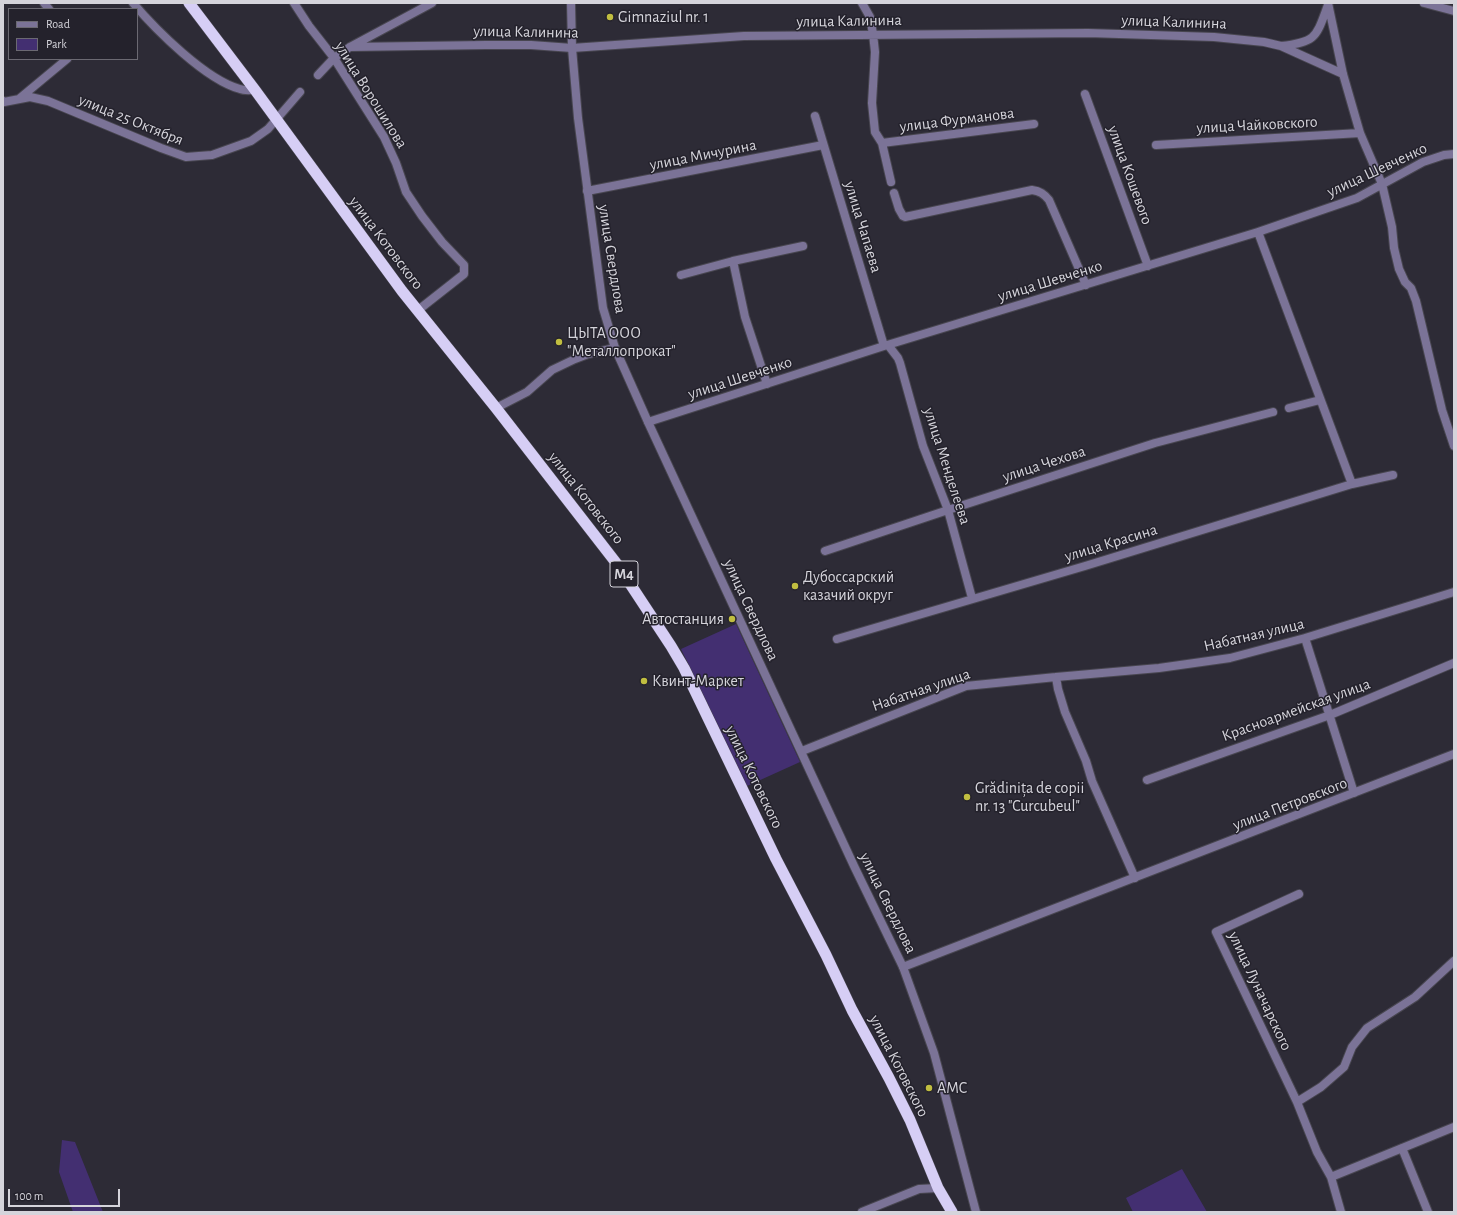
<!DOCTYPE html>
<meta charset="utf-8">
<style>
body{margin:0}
#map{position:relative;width:1457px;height:1215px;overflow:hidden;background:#2d2b36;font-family:"Alegreya Sans",sans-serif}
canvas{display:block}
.frame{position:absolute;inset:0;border:4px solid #d5d4db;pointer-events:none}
.legend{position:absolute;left:8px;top:8px;width:130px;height:52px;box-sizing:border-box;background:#24222c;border:1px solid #6b6972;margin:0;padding:5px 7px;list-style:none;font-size:12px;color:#d5d4db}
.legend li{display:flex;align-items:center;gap:8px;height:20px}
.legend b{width:20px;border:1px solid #6b6972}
.scale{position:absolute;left:8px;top:1189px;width:112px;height:18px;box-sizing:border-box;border:2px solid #d5d4db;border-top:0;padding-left:5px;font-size:12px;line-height:14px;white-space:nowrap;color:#d5d4db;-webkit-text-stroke:3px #24222c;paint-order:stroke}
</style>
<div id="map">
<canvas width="1457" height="1215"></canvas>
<div class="frame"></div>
<ul class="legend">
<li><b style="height:5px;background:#7b7397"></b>Road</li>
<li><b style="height:11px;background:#432f71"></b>Park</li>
</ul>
<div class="scale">100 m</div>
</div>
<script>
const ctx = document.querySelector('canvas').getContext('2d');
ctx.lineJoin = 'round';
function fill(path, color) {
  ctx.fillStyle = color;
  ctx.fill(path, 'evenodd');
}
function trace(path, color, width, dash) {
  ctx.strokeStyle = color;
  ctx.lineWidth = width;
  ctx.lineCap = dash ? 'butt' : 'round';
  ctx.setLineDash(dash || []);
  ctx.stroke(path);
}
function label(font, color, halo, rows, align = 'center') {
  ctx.font = font + ' "Alegreya Sans",sans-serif';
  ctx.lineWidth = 3;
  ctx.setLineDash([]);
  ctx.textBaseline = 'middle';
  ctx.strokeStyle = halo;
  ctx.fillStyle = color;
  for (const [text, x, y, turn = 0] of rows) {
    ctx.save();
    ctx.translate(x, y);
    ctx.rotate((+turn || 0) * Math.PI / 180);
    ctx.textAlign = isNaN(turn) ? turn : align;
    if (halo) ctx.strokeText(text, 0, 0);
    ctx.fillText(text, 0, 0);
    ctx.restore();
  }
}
fill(new Path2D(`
 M736,624L800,762L747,786L681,649Z
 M62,1140L75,1142L103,1212H73L59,1172Z
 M1182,1169L1207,1212H1133L1126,1198Z`), '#432f71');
const minor = new Path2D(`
 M44,3L49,9
 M133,3C156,30 206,80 240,89C245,91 250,90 255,90
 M294,3L309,26L334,58L384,137L396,163L406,192L422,216L442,242L464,265V274L417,311
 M862,3L870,17L873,34L875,52L872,103L875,132L882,143L891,182
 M1328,3L1343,74L1360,133L1382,184L1392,227L1394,248L1399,269L1405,282L1411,288L1416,301L1442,410L1454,446
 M1281,46C1317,42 1316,37 1328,5
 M350,47L486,45H531L572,48L744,36L1088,33L1214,37L1264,42L1281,46L1343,74
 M318,75L334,58L350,47L432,3
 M1085,94L1148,266
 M20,98L67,59
 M3,101L4,102L30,97L48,101L161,148L186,157L212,155L251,141L268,129L300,92
 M815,116L884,346
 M882,143L1034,124
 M1156,145L1360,133
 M587,191L823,145
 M894,193L899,209L903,216L905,217L1032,190C1040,191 1044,194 1049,200L1086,285
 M1258,232L1352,484
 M733,261L745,317L767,384
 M681,275L733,261L803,246
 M888,345L898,358L900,363L923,446L948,510L972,598
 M496,408L527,392L552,370L575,359L588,354L615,348
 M1289,408L1320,400
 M648,422L884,346L1258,232L1357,198L1423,162L1444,155L1454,154
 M825,551L948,510L1155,443L1273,412
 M1305,638L1354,793
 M837,639L1085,566L1352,484L1393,475
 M1056,677L1058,689L1065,712L1086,761L1092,781L1135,878
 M802,751L966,686L1056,677L1159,668L1230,658L1305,638L1454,592
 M1147,780L1330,715L1454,663
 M1299,894L1216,932L1297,1102L1317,1152L1331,1177L1341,1212
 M903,967L1454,754
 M1297,1102L1321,1087L1344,1067L1352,1047L1367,1028L1415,997L1454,961
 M1402,1148L1428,1212
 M1331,1177L1454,1127
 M862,1212L919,1189L938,1188`);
const tertiary = new Path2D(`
 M571,3L572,48L578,118L603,308L615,348L648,422L854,866L903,967L934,1053L976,1212
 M1424,3L1454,11`);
const trunk = new Path2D(`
 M189,3L255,90L402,291L496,408L617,564L671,646L684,668L776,859L826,955L852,1010L889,1078L910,1120L938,1188L952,1212`);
trace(minor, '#484650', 10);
trace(tertiary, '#484650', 10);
trace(trunk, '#484650', 12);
trace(minor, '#7b7397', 8);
trace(tertiary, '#7b7397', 8);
trace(trunk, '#d6cef5', 11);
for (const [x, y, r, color] of [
 [610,17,4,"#c1be40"],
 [559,342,4,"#c1be40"],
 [795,586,4,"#c1be40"],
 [732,619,4,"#c1be40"],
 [644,681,4,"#c1be40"],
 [967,797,4,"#c1be40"],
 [929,1088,4,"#c1be40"]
]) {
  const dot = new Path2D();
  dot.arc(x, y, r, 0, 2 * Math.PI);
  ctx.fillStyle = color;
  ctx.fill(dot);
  trace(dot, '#24222c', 1.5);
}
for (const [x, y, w] of [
 [624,574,28]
]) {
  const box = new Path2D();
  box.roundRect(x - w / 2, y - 13, w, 26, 3);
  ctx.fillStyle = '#24222c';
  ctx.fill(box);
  trace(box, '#d5d4db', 1);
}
label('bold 15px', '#d5d4db', null, [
 ["M4",624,574]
]);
label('16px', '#d5d4db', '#24222c', [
 ["Gimnaziul nr. 1",618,17],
 ["ЦЫТА ООО",567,333],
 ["\"Металлопрокат\"",567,351],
 ["Дубоссарский",803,577],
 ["казачий округ",803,595],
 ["Автостанция",724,619,"right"],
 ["Квинт-Маркет",652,681],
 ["Grădinița de copii",975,788],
 ["nr. 13 \"Curcubeul\"",975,806],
 ["AMC",937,1088]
], 'left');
label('16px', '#d5d4db', '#24222c', [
 ["улица Калинина",849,21,-1],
 ["улица Калинина",1174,22,2],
 ["улица Калинина",526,32,1],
 ["улица Ворошилова",371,95,58],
 ["улица 25 Октября",131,120,22],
 ["улица Фурманова",957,120,-7],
 ["улица Чайковского",1257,125,-3],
 ["улица Мичурина",703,155,-11],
 ["улица Шевченко",1377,170,-25],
 ["улица Кошевого",1130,175,70],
 ["улица Чапаева",863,227,73],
 ["улица Котовского",386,243,53],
 ["улица Свердлова",612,259,81],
 ["улица Шевченко",1050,281,-17],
 ["улица Шевченко",740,378,-18],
 ["улица Чехова",1044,464,-18],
 ["улица Менделеева",947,466,72],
 ["улица Котовского",586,498,52],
 ["улица Красина",1111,543,-17],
 ["улица Свердлова",751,610,65],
 ["Набатная улица",1254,635,-13],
 ["Набатная улица",921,690,-19],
 ["Красноармейская улица",1296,710,-20],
 ["улица Котовского",754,777,64],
 ["улица Петровского",1290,804,-21],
 ["улица Свердлова",888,903,64],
 ["улица Луначарского",1260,991,65],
 ["улица Котовского",899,1066,63]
]);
</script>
